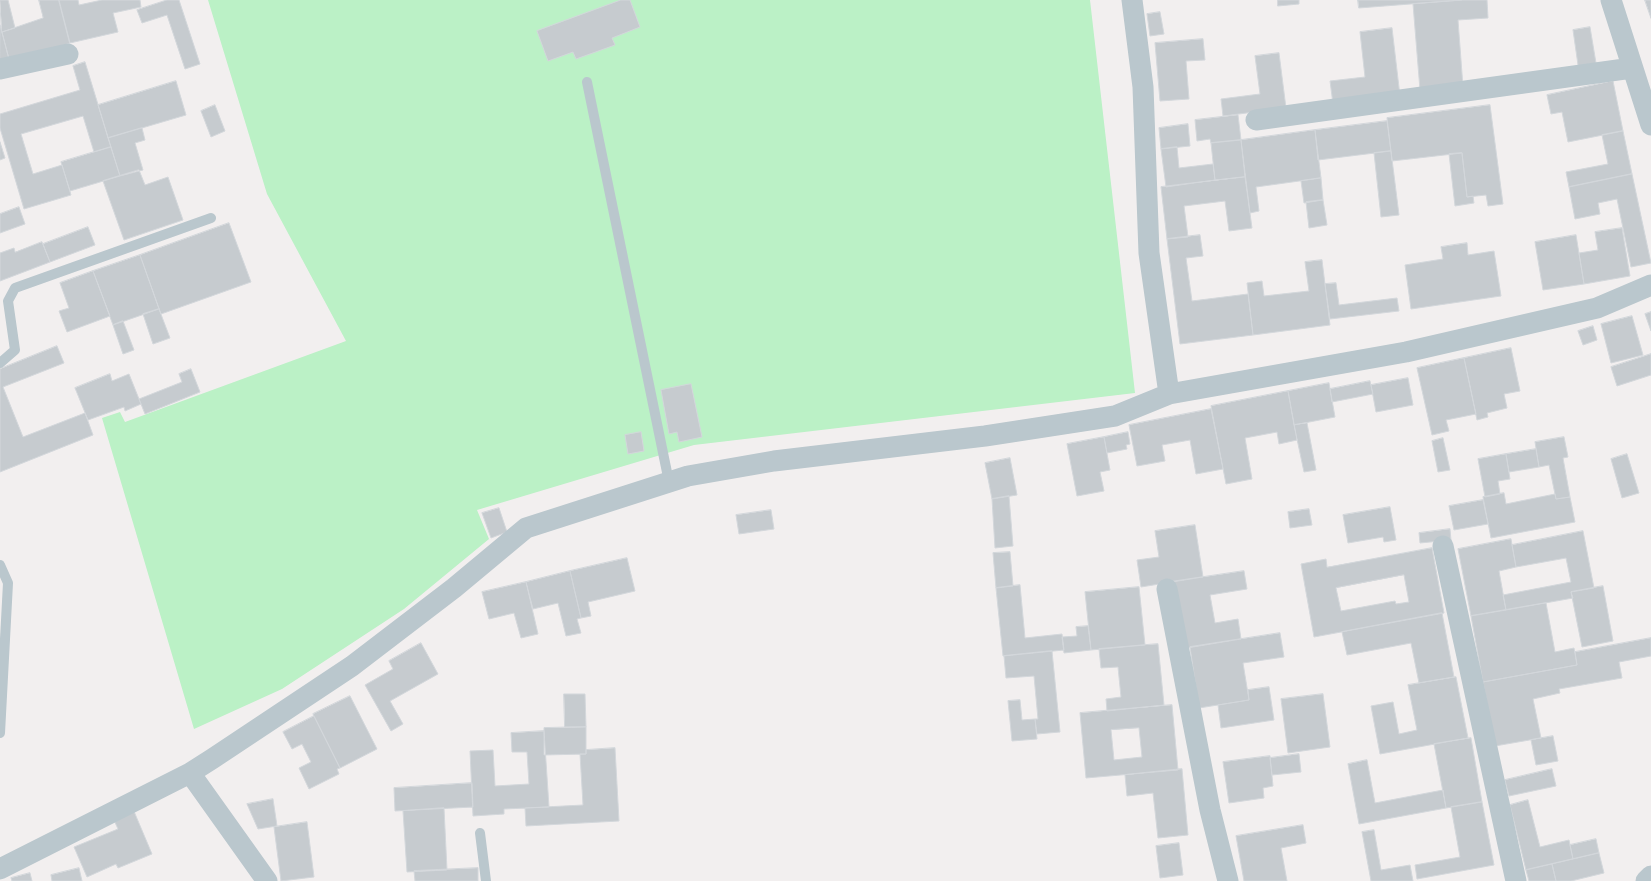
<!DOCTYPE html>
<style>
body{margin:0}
canvas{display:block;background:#f2efef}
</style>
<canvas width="1651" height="881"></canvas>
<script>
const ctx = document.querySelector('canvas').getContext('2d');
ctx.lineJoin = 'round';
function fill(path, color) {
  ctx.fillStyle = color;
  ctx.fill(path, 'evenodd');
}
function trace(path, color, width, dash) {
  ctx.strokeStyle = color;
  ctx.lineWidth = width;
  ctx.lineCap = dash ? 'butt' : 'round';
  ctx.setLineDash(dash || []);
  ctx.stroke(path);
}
fill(new Path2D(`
 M208,0H1090L1135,393L694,445L477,510L489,539L404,609L282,689L194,729L102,418L120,412L125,422L346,341L267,194Z`), '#bbf1c6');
const building = new Path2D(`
 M0,0H8L15,28L2,32Z
 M39,0H59L70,43L10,63L2,32L43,18Z
 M59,0H78L79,5L102,0H140L141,7L113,13L118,32L70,43Z
 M167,0H179L200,64L185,69L167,15L142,23L137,10Z
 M621,0H630L640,27L612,38L615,45L576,59L573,52L548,61L537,31Z
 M1278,0H1299V4L1278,6Z
 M1358,0H1462L1359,8Z
 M1462,0H1487L1488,18L1458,20L1463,87L1420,90L1413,4Z
 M1645,0H1651V18Z
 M1160,12L1164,34L1150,36L1147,14Z
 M0,25L10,63L0,65Z
 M1590,27L1597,69L1579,72L1573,30Z
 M1392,28L1400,96L1333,104L1330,81L1365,77L1360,32Z
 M1203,39L1205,60L1186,61L1189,99L1160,101L1155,43Z
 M1279,53L1286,108L1223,116L1221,99L1260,94L1255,56Z
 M85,62L111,147L94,152L83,116L21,134L33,174L62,165L71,195L24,209L0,128V114L80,90L73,66Z
 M176,81L186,115L108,138L98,105Z
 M1613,81L1623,131L1568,142L1562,112L1551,114L1547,95Z
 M215,105L225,131L211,137L201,111Z
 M1490,105L1503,204L1488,206L1486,195L1467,197L1462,153L1392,161L1387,118Z
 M1238,115L1241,140L1211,143L1210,139L1197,141L1195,120Z
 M1387,121L1391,151L1318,160L1315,130Z
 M1188,124L1190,146L1161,149L1159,128Z
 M142,128L145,140L135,143L143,170L120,176L108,138Z
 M1315,130L1321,178L1256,187L1259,211L1250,213L1241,140Z
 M1623,131L1632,174L1569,187L1566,172L1608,164L1602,135Z
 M1241,140L1245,177L1215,180L1211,143Z
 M0,142L5,158L0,160Z
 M111,147L120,176L70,191L61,162Z
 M1177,147L1179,168L1213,164L1215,180L1166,187L1161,149Z
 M1391,151L1399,215L1381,217L1374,153Z
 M1462,153L1467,197L1473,196L1474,203L1455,206L1449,154Z
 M139,170L145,185L168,177L183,220L124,240L103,181Z
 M1632,174L1651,263L1631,267L1617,199L1598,203L1600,214L1575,219L1569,187Z
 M1245,177L1252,228L1229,231L1225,201L1184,206L1188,237L1167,239L1161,187Z
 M1321,178L1323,200L1304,203L1301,181Z
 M1323,200L1327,225L1309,228L1306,202Z
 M19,207L25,224L0,233V214Z
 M229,223L251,282L161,314L140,255Z
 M88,227L95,245L50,262L43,244Z
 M1622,228L1630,276L1584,284L1579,253L1598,250L1595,232Z
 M1200,235L1203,256L1186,258L1192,301L1248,294L1253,335L1180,344L1167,239Z
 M1576,235L1584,284L1543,290L1535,242Z
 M42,242L50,262L0,281V253L14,248L15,252Z
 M1467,243L1468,255L1494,251L1501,296L1411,309L1405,265L1443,259L1441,247Z
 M140,255L159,309L113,325L93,271Z
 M1322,260L1330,325L1253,335L1247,283L1262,281L1264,296L1309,291L1305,262Z
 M93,271L110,316L67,332L59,311L69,308L60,283Z
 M1336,283L1339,305L1397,298L1399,311L1330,319L1325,284Z
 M159,309L170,338L153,344L143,314Z
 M1651,312V331L1645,314Z
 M1632,316L1643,355L1611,363L1601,324Z
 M123,321L134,350L123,354L113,325Z
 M1593,326L1597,340L1583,345L1578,331Z
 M57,346L64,363L3,387L23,437L85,413L93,435L0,472V369Z
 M1511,348L1520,391L1504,394L1507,408L1487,413L1488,417L1477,420L1464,358Z
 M1651,354V375L1617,386L1611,367Z
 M1464,358L1476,414L1446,420L1449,431L1432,435L1417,368Z
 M191,369L200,392L145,414L139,399L182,382L179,374Z
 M110,374L112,381L129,374L141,404L125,411L124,407L88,420L75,388Z
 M1408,378L1413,405L1376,412L1371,385Z
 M1370,381L1373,394L1332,402L1330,389Z
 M1329,383L1335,417L1294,425L1288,391Z
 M691,384L702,437L679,442L677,432L669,434L661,390Z
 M1288,391L1297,440L1279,444L1277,432L1245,438L1252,479L1226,484L1211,406Z
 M1211,409L1223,469L1196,474L1190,440L1162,445L1165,461L1137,466L1129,425Z
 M1307,423L1316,470L1304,472L1294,425Z
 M641,432L644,451L628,454L625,435Z
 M1128,432L1130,444L1126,445L1127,449L1107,453L1104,437Z
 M1104,437L1110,470L1100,472L1104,491L1077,496L1067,444Z
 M1564,437L1568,457L1563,458L1570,497L1556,499L1549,465L1539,467L1535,442Z
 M1443,438L1450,470L1438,472L1432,441Z
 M1536,449L1539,467L1509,472L1506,454Z
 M1506,454L1510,479L1498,481L1500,494L1485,497L1478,459Z
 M1627,454L1639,493L1622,498L1611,459Z
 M1010,458L1017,495L992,499L985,463Z
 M1504,493L1506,504L1555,494L1556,499L1570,497L1575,522L1491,538L1483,497Z
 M1009,496L1013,546L995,548L992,499Z
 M1483,500L1488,524L1454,530L1449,506Z
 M1390,507L1396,540L1384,542L1383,537L1348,543L1343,515Z
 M499,508L507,532L491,538L482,513Z
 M1309,509L1312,525L1290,528L1288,512Z
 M771,510L774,529L739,534L736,515Z
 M1195,525L1203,577L1141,587L1137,560L1159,557L1155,531Z
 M1450,529L1451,540L1420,543L1419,533Z
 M1583,531L1594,588L1571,592L1573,598L1506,610L1503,595L1571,582L1566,558L1516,567L1512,545Z
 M1511,539L1516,567L1499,571L1506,610L1471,616L1458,549Z
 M1432,548L1444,613L1314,637L1301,564L1326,559L1327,567ZM1404,575L1409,602L1396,604L1395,601L1341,611L1336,588Z
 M1010,552L1013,586L996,588L993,553Z
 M627,558L635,591L588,602L591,616L581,618L570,571Z
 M570,571L581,618L577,619L581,633L566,636L558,603L533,609L526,582Z
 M1244,571L1247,589L1210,595L1215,623L1238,619L1241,639L1181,649L1170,582Z
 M526,582L538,634L521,638L514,613L489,619L482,592Z
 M1020,585L1025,638L1062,634L1064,650L1003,656L996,588Z
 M1603,586L1613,641L1582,647L1571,592Z
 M1139,587L1145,645L1091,650L1085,592Z
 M1546,603L1555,652L1574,648L1577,665L1483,682L1471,616Z
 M1442,613L1454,677L1419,683L1411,643L1347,655L1342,632Z
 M1088,626L1091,650L1064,653L1062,637L1077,636L1076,627Z
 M1280,633L1284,657L1243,663L1249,700L1199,708L1190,647Z
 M1651,638V656L1619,662L1622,678L1559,689L1560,693L1533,699L1541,738L1495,746L1483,682L1577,665L1575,652Z
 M421,643L438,674L390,701L403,724L391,731L365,685L393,669L389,661Z
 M1158,644L1164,705L1107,711L1106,699L1121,697L1118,667L1101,668L1099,649Z
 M1052,651L1060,732L1037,734L1035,719H1038L1034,676L1006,678L1004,656Z
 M1456,677L1468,738L1380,754L1371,706L1393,702L1399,734L1417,730L1408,685Z
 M1269,687L1274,720L1221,728L1218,705L1249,700L1248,690Z
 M564,694H585L586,727H565Z
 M1323,694L1330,747L1288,753L1281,699Z
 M350,696L377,749L340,768L313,714Z
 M1020,700L1022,720L1035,719L1037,739L1012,741L1008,701Z
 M1172,705L1178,770L1086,778L1080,713ZM1139,728L1142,757L1114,760L1111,730Z
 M314,716L340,768L337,769L339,774L309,789L299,768L311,762L302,744L292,749L283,732Z
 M586,727V754L544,755V728Z
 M544,731L549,807L504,809V814L473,816L470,751L493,750L495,786L529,784L527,752H512L511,733Z
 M1553,736L1558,761L1536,765L1531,740Z
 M1471,738L1482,802L1446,808L1434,744Z
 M615,748L619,821L526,826L525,808L583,805L580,754H586V750Z
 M1299,754L1301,772L1272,775L1270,758Z
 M1270,756L1273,786L1263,788L1264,798L1229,803L1223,762Z
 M1367,760L1375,803L1443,790L1446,808L1359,824L1348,764Z
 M1182,769L1188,835L1158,838L1153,793L1127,796L1125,775Z
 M1552,769L1556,786L1509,796L1505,780Z
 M472,783L473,807L395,811L394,788Z
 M273,799L277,826L258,829L247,804Z
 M1528,800L1540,847L1569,840L1573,859L1526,870L1510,805Z
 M1482,802L1494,865L1417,879L1415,865L1460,857L1451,807Z
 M444,808L447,870L407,872L403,811Z
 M133,809L152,854L118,868L116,864L87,877L74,847L118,829L113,818Z
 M307,822L314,877L281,881L274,827Z
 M1303,825L1306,843L1281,848L1287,881H1244L1236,836Z
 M1374,830L1381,870L1410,865L1413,881H1371L1362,832Z
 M1596,839L1599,853L1573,859L1570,845Z
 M1179,843L1183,875L1160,878L1156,846Z
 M1599,853L1604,873L1571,881H1556L1552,864Z
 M1552,864L1556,881H1529L1526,870Z
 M79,868L82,881H52L51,875Z
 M478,868V881H415L414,871Z
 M30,873L32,881H12L11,878Z`);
fill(building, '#c6cbcf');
trace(building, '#d3d7db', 1);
trace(new Path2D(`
 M587,82L669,482
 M0,363L15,350L8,301L15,288L211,218
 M0,565L8,583L0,733
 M480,833L486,881`), '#bac7cd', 10);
trace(new Path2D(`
 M1611,0L1651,125
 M0,69L68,54
 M1256,120L1632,68
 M1169,394L1406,352L1597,308L1651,285
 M1443,546L1516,881
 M1167,589L1210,810L1228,881
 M190,773L267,881
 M0,869L190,773L212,759L352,666L454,588L526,528L688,476L774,461L985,436L1115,416L1169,394L1149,253L1143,87L1132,0
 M1646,881L1651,876`), '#bac7cd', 21);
</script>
